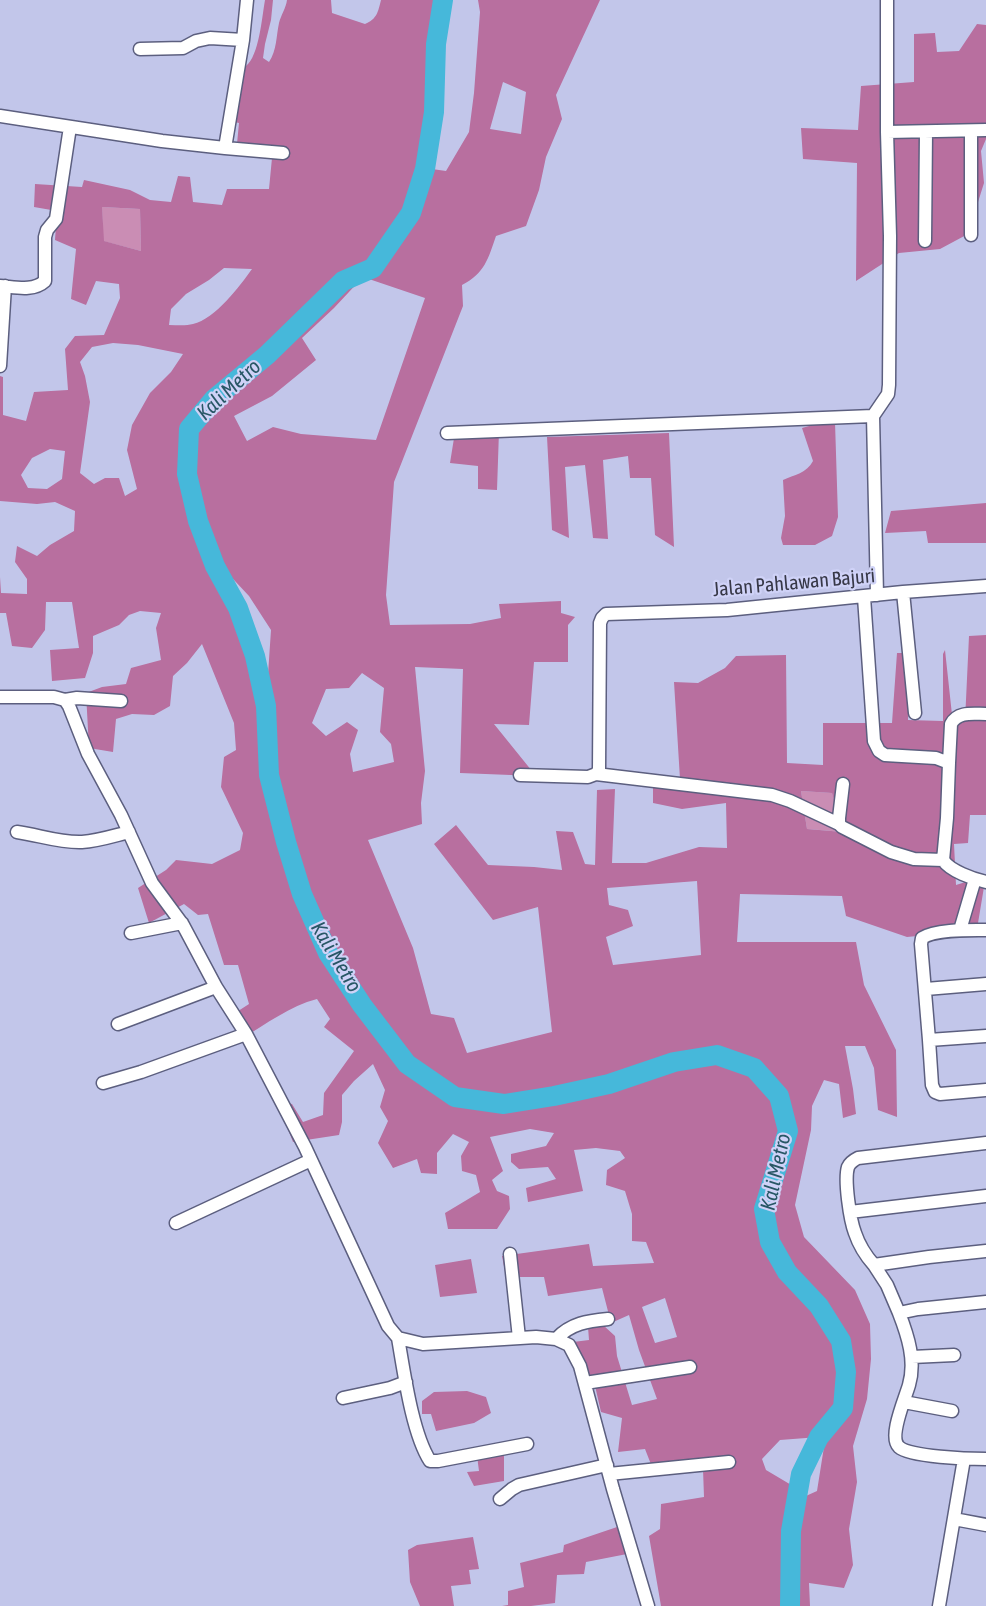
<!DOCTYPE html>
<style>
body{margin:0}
canvas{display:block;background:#c2c6ea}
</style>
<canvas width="986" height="1606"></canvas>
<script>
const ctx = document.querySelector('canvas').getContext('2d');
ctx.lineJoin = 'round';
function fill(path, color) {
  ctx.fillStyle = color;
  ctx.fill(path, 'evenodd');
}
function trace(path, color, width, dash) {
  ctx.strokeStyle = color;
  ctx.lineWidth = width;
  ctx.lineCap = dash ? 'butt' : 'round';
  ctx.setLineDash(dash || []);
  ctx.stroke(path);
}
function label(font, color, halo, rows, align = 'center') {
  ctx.font = font + ' "Asap Condensed",sans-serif';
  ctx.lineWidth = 4.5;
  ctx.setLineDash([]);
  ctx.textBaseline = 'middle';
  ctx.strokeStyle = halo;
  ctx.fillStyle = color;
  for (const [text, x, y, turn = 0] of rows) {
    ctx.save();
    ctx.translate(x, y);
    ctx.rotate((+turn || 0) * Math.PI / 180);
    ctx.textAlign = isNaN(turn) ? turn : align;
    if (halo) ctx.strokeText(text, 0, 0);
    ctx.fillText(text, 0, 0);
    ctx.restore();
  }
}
fill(new Path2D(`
 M102,207L140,209L141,251L103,241Z
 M801,791L832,793L844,832L807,829Z`), '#ca8db4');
fill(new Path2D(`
 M265,0H273L271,20L265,44L263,58L269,62C277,50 276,37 279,23C281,15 286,8 287,0H331L332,13L365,24C377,19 378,12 381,0H443L436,44L434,112L425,168L446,171L469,132L474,93L480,12L478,0H600L556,95L562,119L546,157L539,190L526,226L496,236C488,259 485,273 462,285L463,306L394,482L386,595L390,625L470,624L501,618L499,604L561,601V613L575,617L568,625V662H534L529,725L494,724L536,776L460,773L463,669L415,667L425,771L421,803L422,824L368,840L413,948L431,1014L454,1018L467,1053L552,1032L538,907L493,920L434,844L456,825L488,865L534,867L562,870L556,831L573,832L585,864L595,865L597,790L615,789L612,863H646L699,847L727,848L726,803L682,809L653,803V782L680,779L674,682L698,683L725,668L736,656L786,655L787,763L823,765V723H892L897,653H910L908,720L943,721V654L945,650L953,724L965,721L969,636L986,635V815H970L968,843L954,844L956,885L975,879L985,881L978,923L948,933L907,937L846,916L842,896L740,894L737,942H856L864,985L896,1050L897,1117L878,1110L874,1068L865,1046H845L853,1089L856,1114L843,1118L839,1084L824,1080L812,1106L811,1130L795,1205L804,1237L855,1290L870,1324L871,1359L867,1399L853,1446L857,1482L849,1529L853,1565L844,1588L809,1583L810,1606H661L649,1536L660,1529L661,1504L704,1497L703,1469L654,1472L645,1449L618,1452L622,1418L601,1412L593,1377L588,1374L573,1342L589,1340L588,1327L603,1325L615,1336L617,1356L632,1405L657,1399L639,1350L629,1315L611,1323L602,1288L548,1296L544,1277H506L502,1256L589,1244L593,1266L654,1263L646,1242L632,1241V1214L625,1191L606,1185L607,1170L625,1158L620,1151L596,1148L574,1150L583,1191L528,1202L526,1188L556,1179L548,1167L519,1169L511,1162V1154L546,1146L554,1133L530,1129L490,1137L503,1171L492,1180L497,1191L509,1196L510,1209L497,1229H448L445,1213L480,1192L476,1175L462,1171L461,1156L469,1142L453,1134L437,1153V1174L421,1173L417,1159L393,1168L378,1143L388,1121L380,1107L385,1090L373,1064L354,1081L342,1095V1122L339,1135L293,1142L280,1109L281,1102L292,1104L303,1122L323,1115L324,1093L354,1051L324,1027L330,1019L317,999C290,1006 266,1024 243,1038L232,1015L249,1004L238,965H224L208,914L198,915L184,904L149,923L138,888L166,870L176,860L212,864L240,850L243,833L221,787L224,757L236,750L234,723L202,644L187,663L173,676L170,706L154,715L132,714L116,719L113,752L89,748L86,693L102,687L126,684L131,668L161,660L156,628L161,613L140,611L129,615L119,625L93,636V653L85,678L52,681L50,650L79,648L72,602H46L45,630L32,648L12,646L6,613H0V577L1,593L27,594V579L15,562L17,546L37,556L50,545L74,531L75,511L55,502L37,504L0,501V376L3,377V415L26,421L34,392L68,390L65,349L75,336L104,335L120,298L119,284L96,281L86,305L71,299L76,249L55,240L57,211L34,207L35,184L82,187L84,180L130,190L150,200L171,202L178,176L190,177L193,202L222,205L227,189H269L272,158L236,154L239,123L230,121L235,64L246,66C259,56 262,17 265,0ZM503,82L526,92L521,134L490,129ZM102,207L140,209L141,251L104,241ZM224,268L252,269C240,286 215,319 193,324C186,326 177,325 169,325L171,309L186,294L209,280ZM363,277L425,298L376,440L301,434L273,427L247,441L234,416L272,396L316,360L302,338L334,308ZM113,343L138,345L183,354L171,372L150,393L132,425L127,450L137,489L125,496L119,478H105L94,484L80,473L90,402L85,376L80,362L92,347ZM50,449L65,451L62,479L47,489L28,488L21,475L32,458ZM219,564L249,596L271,630L266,704L255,656L238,608L216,566ZM362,673L384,688L380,732L391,744L394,762L353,772L350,754L358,730L347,722L326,736L312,723L326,689L349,688ZM801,791L832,793L843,832L807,829ZM697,881L701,955L613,965L606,937L633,926L628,910L609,905L607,888ZM665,1298L677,1337L655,1343L642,1307ZM827,1428L817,1491L797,1500L798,1489L766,1470L762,1459L780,1440L819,1437Z
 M977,24L986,25V139L981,151L984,183L968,234L940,249L899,253L856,281L857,163L803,159L801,128L858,130L861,86L914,82V34L935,33L937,52L959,51Z
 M827,421L835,422L838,517L832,536L815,545H783L781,538L785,516L783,480C794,475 807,473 813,461L802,428Z
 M499,431L497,490L478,489V466L450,463L455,432Z
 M669,433L674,547L655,535L651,478H630L628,456L603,460L608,539L593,538L585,465L565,467L569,538L552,530L547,437Z
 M986,503V543H928L926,531L885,533L891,511Z
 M471,1259L477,1293L440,1297L435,1265Z
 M467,1391L486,1397L491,1413L474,1423L436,1431L431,1414H422V1401L434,1392Z
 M504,1453V1481L474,1486L467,1472L479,1471L477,1456Z
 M620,1526L627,1554L586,1562L584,1574L557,1575L555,1603L531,1606H502L508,1605V1591L524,1587L520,1563L563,1552L564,1545Z
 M473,1537L479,1569L469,1570L471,1584L451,1586L454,1606H420L410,1582L408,1550L417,1545Z`), '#b86f9f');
trace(new Path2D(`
 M443,0L436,44L434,112L425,169L411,213L373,268L343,281L267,355L214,399L189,429L187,474L198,521L215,566L238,608L255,656L266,706L269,775L286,842L302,894L328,953L362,1005L407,1064L455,1097L504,1104L554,1096L609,1084L674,1062L717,1055L754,1068L779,1096L788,1131L764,1209L770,1242L787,1272L819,1306L841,1341L846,1372L843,1408L819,1437L801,1474L791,1531L790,1606`), '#46b8da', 20);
const minor = new Path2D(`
 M140,49L183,48L196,41L210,38L243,40
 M0,116L162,141L225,148L243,40L247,0
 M887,132L986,130
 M225,148L283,153
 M971,235V131
 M925,241L926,132
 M0,286C15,287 33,292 45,281V237L47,230L56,219L70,127
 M0,366L5,286
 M447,433L873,416
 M903,592L915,713
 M877,595L873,416L888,394L889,385L890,236L887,132V0
 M864,597L874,741L879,751L885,755L936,758L949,763L947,818L943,860C950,871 973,879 986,882
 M0,697H54L65,700L69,706L88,754L121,815L152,883L183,925L216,987L246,1034L305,1147L388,1326L398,1338L423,1344L536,1337L556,1339L569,1345L580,1366L613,1489L648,1606
 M65,700L77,698L121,701
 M949,763L951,724C958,711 973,714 986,714
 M596,774L772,795L790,801L839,824
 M520,775L588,777L596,774L599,770L600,623L602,618L606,614L727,610L903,592L986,586
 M843,784L839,818V824L842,827L891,852L914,859L943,860
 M17,832C39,835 60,843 82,842C98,841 113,836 129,832
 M960,930L975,879
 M986,930C969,930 936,929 922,938L921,944L929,1040L986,1036
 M131,933L182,923
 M926,989L986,984
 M118,1024L216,987
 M929,1040L932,1085L935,1092L940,1094L986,1090
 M103,1083L141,1072L246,1034
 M986,1143L858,1158C854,1160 850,1162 848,1167C844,1180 850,1220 855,1233C859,1245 866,1256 874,1265L929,1257L986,1251
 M850,1212L986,1196
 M176,1223L311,1160
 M510,1254L519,1338
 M874,1265L887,1285L899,1313
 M986,1302L918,1309L899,1313C908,1336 916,1361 909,1385C905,1399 888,1437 899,1447C910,1457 969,1459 986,1459
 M398,1338C404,1372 412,1433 430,1461H438L527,1444
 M556,1339C571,1323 588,1321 608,1319
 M912,1357L954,1355
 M585,1383L690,1367
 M343,1398L390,1388L406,1382
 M904,1402L952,1411
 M609,1474L729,1462
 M500,1499L512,1489L519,1485L607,1465
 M954,1519L986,1525
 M939,1606L964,1459`);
trace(minor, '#5c5f7f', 15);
trace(minor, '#fff', 12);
label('20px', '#373847', '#cfd2f7', [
 ["Jalan Pahlawan Bajuri",794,583,-5]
]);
label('italic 21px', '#285766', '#cfd2f7', [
 ["Kali Metro",229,390,-43],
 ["Kali Metro",336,957,59],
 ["Kali Metro",776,1172,-78]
]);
</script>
